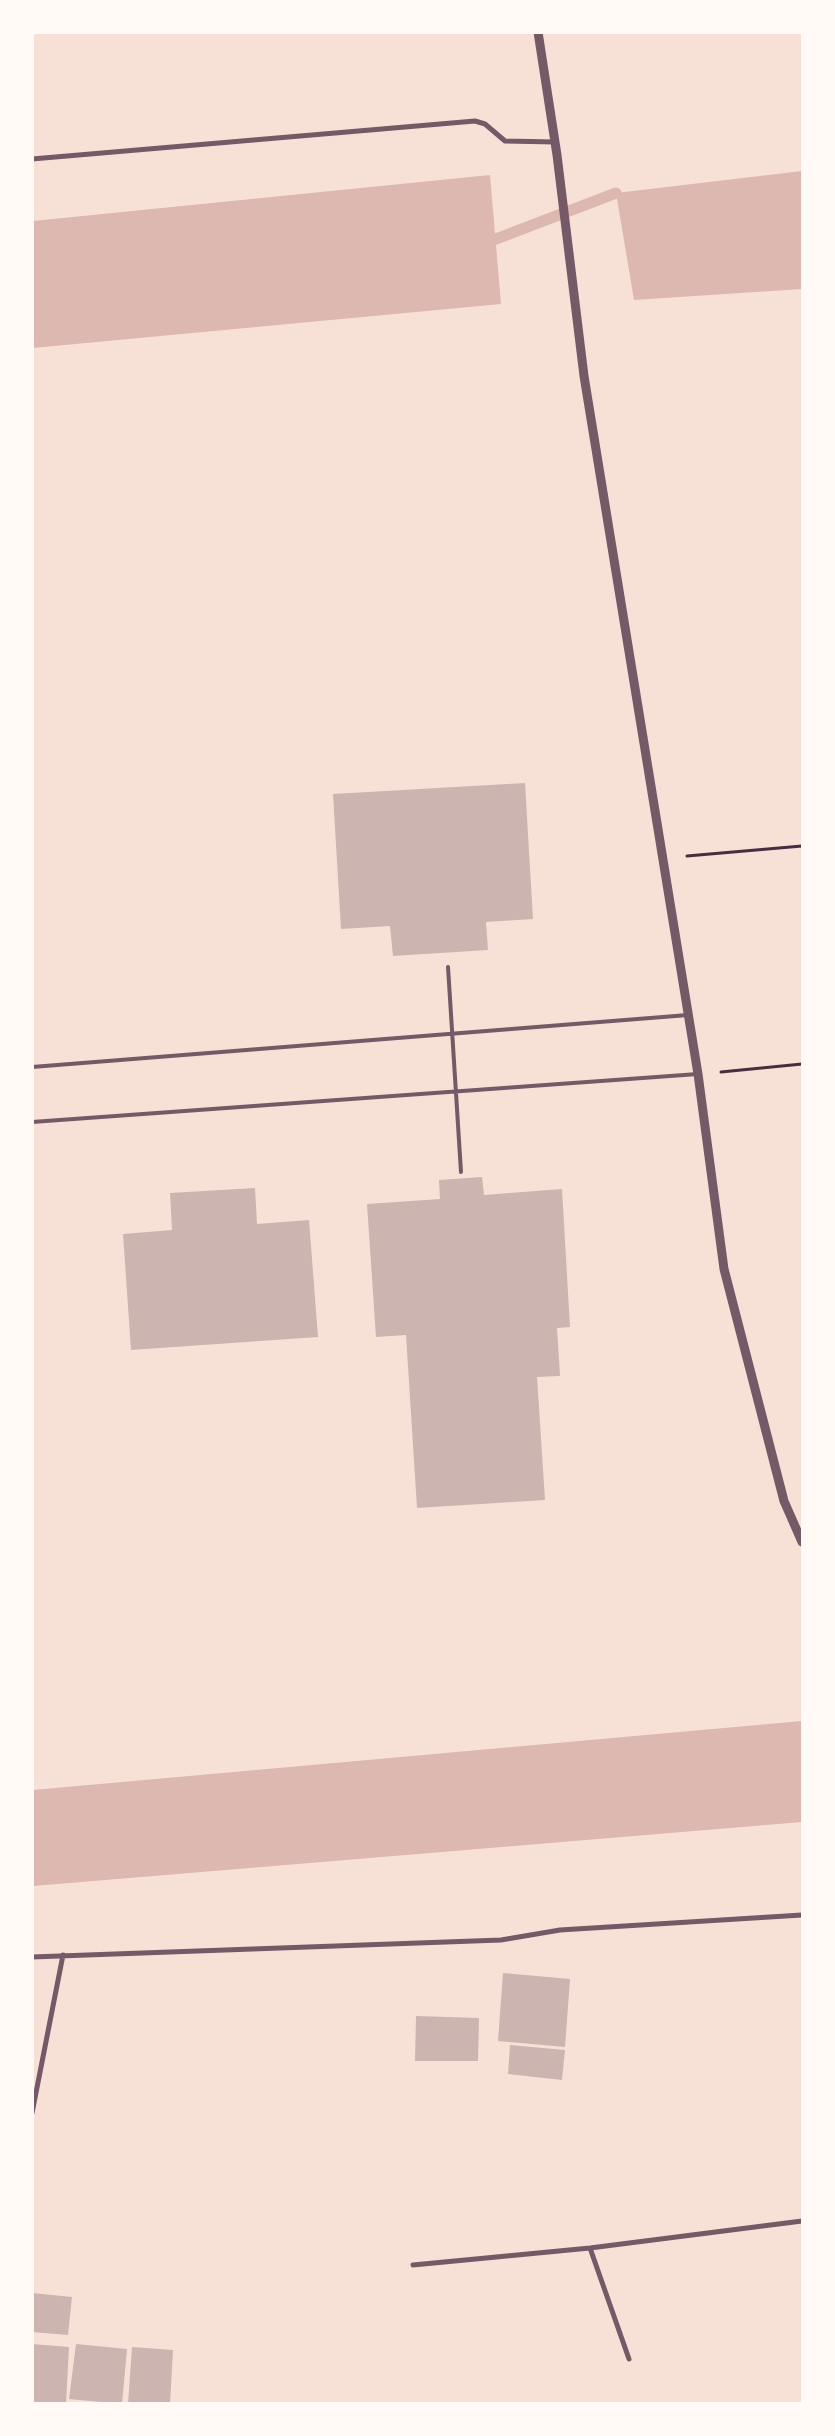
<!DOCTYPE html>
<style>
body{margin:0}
#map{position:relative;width:835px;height:2436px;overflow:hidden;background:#f7e1d7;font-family:Cabin,sans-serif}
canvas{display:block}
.frame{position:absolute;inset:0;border:34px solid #fffaf5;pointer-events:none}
</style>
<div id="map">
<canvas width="835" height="2436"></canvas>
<div class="frame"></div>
</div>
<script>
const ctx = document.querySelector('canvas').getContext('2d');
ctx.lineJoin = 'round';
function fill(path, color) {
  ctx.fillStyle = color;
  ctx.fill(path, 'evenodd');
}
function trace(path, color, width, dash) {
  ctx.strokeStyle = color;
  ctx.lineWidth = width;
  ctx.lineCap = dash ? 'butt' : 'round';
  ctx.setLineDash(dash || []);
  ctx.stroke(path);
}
fill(new Path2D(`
 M802,171V289L634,300L616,193Z
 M490,175L501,304L33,348V221Z
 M802,1721V1822L33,1886V1790Z`), '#dcb8b0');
trace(new Path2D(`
 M483,244L616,193`), '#dcb8b0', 11);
fill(new Path2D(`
 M525,783L533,919L486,922L488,950L393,956L390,926L341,929L333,794Z
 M482,1177L484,1195L562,1189L570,1327L557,1328L560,1376L537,1377L545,1500L417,1508L406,1335L376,1337L367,1204L440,1199L439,1180Z
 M255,1188L257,1224L309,1220L318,1337L131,1350L123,1234L172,1230L170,1193Z
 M503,1973L570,1979L565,2047L498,2041Z
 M416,2016L479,2018L478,2061H415Z
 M510,2045L565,2050L562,2080L508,2074Z
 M32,2293L72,2297L68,2335L32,2332Z
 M32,2344L69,2347L66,2404L32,2402Z
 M76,2344L127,2349L122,2404L69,2399Z
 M132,2347L173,2350L170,2404H128Z`), '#ccb4b1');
trace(new Path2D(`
 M687,856L802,846
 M721,1072L802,1064`), '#4a2c40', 3);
trace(new Path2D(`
 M448,967L461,1172
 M32,1067L688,1015
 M32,1122L698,1074`), '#755966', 4);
trace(new Path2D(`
 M32,159L475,121L485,124L505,141L555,142
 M32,1957L501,1940L560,1930L802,1915
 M32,2113L63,1955
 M590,2248L629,2359
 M413,2265L590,2248L802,2221`), '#755966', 5);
trace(new Path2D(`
 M538,32L557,155L584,376L698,1074L724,1269L784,1501L802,1542`), '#755966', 9);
</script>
